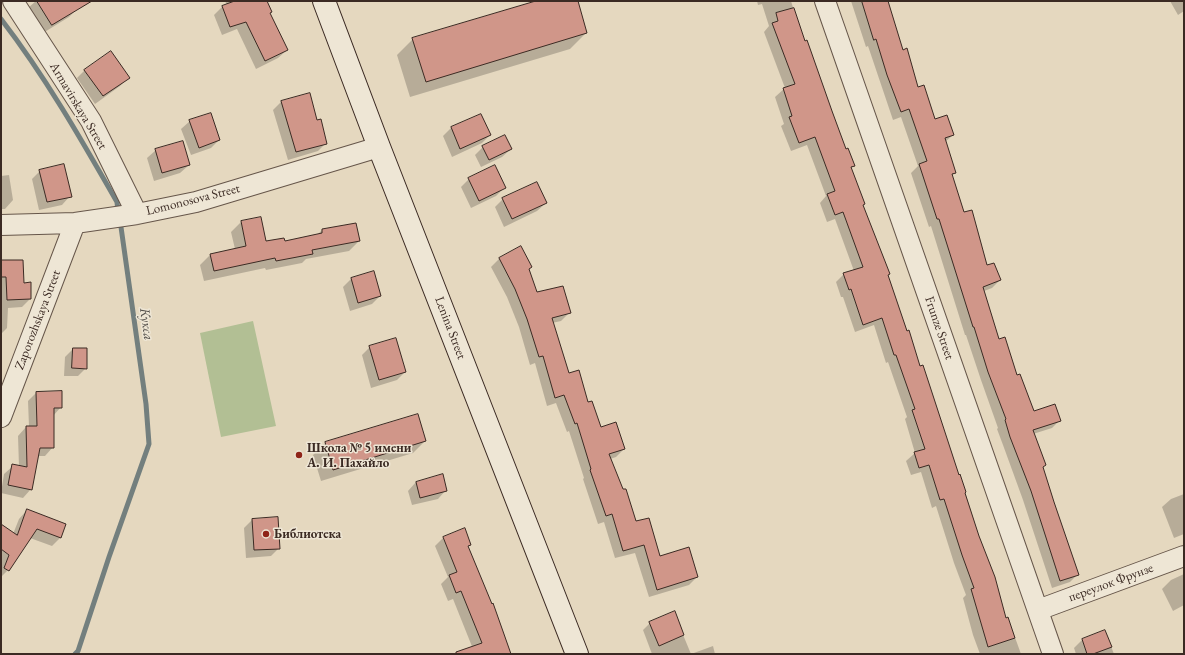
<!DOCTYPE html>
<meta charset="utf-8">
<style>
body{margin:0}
#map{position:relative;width:1185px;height:655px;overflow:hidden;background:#e5d8bf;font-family:"EB Garamond",serif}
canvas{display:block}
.frame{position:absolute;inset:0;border:2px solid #3b2a23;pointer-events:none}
</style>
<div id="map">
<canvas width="1185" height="655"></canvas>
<div class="frame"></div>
</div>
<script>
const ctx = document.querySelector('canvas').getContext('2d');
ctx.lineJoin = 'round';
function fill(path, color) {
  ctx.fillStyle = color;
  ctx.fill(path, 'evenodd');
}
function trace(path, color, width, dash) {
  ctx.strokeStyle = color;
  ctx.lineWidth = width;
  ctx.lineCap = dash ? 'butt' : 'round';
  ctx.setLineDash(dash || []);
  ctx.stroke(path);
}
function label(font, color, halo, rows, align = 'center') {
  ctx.font = font + ' "EB Garamond",serif';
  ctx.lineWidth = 3;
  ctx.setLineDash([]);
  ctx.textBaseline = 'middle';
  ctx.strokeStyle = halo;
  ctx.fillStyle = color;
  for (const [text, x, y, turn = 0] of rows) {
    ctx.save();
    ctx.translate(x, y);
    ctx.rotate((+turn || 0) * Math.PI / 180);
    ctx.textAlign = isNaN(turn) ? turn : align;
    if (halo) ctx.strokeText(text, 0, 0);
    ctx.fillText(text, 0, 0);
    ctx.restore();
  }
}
fill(new Path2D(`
 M253,321L276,426L221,437L200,333Z`), '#b2bf94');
fill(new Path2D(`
 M36,1H72L77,9L69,17L43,33L28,8Z
 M225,1H266L269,14L287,50L278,58L256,69L237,29L222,35L214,15L222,7L227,5Z
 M539,1H577L586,33L570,49L410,97L397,55L413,39Z
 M757,1H791L804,43L846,151L854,165L850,169L862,205L965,492L1005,619L1008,618L1021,654H980L973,635L963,598L966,595L954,563L936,506L932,508L921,472L911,475L906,461L915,453L905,419L907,417L888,362L886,363L874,325L855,332L843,297H841L836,282L844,274L854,271L835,219L827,222L820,203L826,196L807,145L791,151L781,126L784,124L775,97L785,88L764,32L769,26L762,4L758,5Z
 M851,1H887L902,51L918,88L935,120L953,135L945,142L955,173L951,176L963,213L987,267L1000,280L992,288L984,291L999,340L1033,412L1060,420L1052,428L1033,434L1045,465L1042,468L1078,574L1070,582L1052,588L1023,500L1003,445L997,429L998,428L981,380L966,335H965L931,226L929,227L911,173L918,166L901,117L893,120L868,46L866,47Z
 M1170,1H1184V11L1178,15Z
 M85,70L128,78L120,86L95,104L77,78Z
 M281,102L316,121L326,143L318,151L288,160L273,110Z
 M481,115L490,135L482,143L452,157L443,136L451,128Z
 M190,121L219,140L211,148L191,155L181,129Z
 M483,147L511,149L502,157L481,167L475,155Z
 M156,150L189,165L180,173L154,181L147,158Z
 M40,171L70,196L62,205L39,210L32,179Z
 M9,175L13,200L5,209H1V176Z
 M469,179L504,188L496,196L471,208L461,187Z
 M503,199L546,203L537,211L504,227L495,207Z
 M241,222L265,242H284L316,236L322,230L359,241L349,251L306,259L302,263L266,270L265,268L204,281L200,265L210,255L235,249L231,232Z
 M521,247L537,293L569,313L561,321L552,323L569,374L601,428L624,449L616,457L610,459L635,523L659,557L697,577L689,585L649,597L635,553L615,558L604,522L598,524L583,479L584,478L569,431L567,432L556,403L547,406L535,363L530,365L519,327L507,297L491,267L499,259Z
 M1,262L23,284L30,283V299L22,307L8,308L7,328L1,334Z
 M351,279L380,296L372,304L350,311L343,287Z
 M370,347L405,372L397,380L371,388L362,355Z
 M73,349L86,368L78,376H64L65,357Z
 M36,393L61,407L53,416V447L45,456H37L31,489L23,498L1,493L4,474L13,466L19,467L18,436L26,427H29L28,401Z
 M417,415L425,441L413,453L321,481L313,455L325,443Z
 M416,482L446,490L438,499L412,505L408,491Z
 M1184,494V534L1174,538L1162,507L1171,499Z
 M27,510L65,525L60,538L52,546L30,538L8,570L1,577V527L13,534L19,519Z
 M252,520L279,548L271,556L246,558L244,528Z
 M443,538L470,544L467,547L510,654H469L473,649L453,599L448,601L441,584L448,577L435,546Z
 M1184,574V605L1173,611L1162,589L1171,580Z
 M674,613L691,654L713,646L715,654H652L643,630L650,623Z
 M1105,631L1114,654H1076L1074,648L1082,640Z`), '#0003');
trace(new Path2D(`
 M1,19C45,76 81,139 117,202L118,212
 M75,654L78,651L109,557L149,444L146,404L120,220`), '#737f7e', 5);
const building = new Path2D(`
 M37,1H92L52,25Z
 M235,1H267L272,12L270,13L288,50L265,61L246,22L230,27L222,6Z
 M536,1H578L587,33L426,82L412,38Z
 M862,1H888L903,50L907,48L918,87L924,85L935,119L947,115L954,135L945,138L956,173L952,174L964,212L972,210L987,265L994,263L1001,280L983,287L999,339L1005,337L1017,375L1020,374L1034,411L1055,404L1061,421L1033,430L1046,465L1043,467L1054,502L1079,575L1060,581L1031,491L1010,437L1005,420L1006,419L988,372L974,327H973L939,219H937L919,164L927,161L909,109L901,112L887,75L876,39L874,40Z
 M794,8L805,41L807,40L832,111L846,149L848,148L855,166L851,167L865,204L863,205L890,274L888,275L907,331L909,330L920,366L923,365L959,475L960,474L966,492L965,493L979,536L995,577L1006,618L1008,617L1015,638L988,647L971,589L974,588L962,555L944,499L940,500L929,465L919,468L914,452L925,449L912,410L915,409L896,355H894L882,318L863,325L851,289L849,290L843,273L863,267L843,212L835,215L827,194L835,191L815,137L799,143L789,117L792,116L783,88L795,84L772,23L778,21L776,13Z
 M111,51L130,78L103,96L84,70Z
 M310,93L317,120L321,119L327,144L296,152L281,101Z
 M211,113L220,140L199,148L189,120Z
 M481,114L491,135L460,149L451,127Z
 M505,135L512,149L489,160L482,146Z
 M183,141L190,165L162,173L155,149Z
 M64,164L72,197L47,202L39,170Z
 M495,165L506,188L479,201L468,178Z
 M537,182L547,203L512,219L502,198Z
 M261,217L266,241L284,238L285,241L322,233V229L356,223L360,241L312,250L313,254L292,258L276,261L275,258L214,271L210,254L246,246L241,221Z
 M521,246L532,267L529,269L537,292L563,286L571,313L552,318L569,373L579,370L588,402L592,401L601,427L616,422L625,449L609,454L623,489H626L636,521L649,518L660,556L689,547L698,577L657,590L644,545L623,551L612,514L606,516L590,470L591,469L577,423L575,424L564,395L555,398L543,356L539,357L527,319L515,289L499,258Z
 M1,260H23L24,283L31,282V299L7,300L6,277H1Z
 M374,271L381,296L358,303L351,278Z
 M396,338L406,372L379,380L369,346Z
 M73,348H87V369L72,368Z
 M62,391V408H54V448H40L32,490L8,485L12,464L27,467L26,426H37L36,392Z
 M418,414L426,441L333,470L325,442Z
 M443,474L447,491L420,498L416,482Z
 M27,509L66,524L61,538L37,529L9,571L4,568L9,555L1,549V524L17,535Z
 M278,517L280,549L254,550L252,519Z
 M465,528L471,545L468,546L492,604L493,603L511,654H456V652L482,643L461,591L456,593L449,575L457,572L443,537Z
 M675,611L684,635L659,646L649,622Z
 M1105,630L1112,647L1093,654H1087L1082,639Z`);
fill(building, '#d09689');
trace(building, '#3b2a23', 1);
const street = new Path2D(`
 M13,1L91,121L137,214
 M825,1L1053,654
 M1,225L75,223L137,214L196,202L379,147
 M1,417L75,223
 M1038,610L1184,556`);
const secondary = new Path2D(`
 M324,1L379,147L577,654`);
trace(street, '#66564a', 22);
trace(secondary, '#3b2a23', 24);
trace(street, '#eee6d5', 20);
trace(secondary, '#eee6d5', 22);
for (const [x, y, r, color] of [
 [299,455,4,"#8f2418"],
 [266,534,4,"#8f2418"]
]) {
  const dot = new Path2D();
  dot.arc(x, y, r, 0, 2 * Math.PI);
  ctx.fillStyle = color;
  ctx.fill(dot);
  trace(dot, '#eee6d5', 1.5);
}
label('13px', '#3b2a23', '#eee6d5', [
 ["Armavirskaya Street",78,106,59],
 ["Lomonosova Street",193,200,-14],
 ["Zaporozhskaya Street",38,320,-69],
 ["Lenina Street",450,328,69],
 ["Frunze Street",939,328,71],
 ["переулок Фрунзе",1111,583,-20]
]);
label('bold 13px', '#3b2a23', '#eee6d5', [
 ["Школа № 5 имени",307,448],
 ["А. И. Пахайло",307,463],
 ["Библиотека",274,534]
], 'left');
label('italic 14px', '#524e49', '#eee6d5', [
 ["Кукса",146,324,82]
]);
</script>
